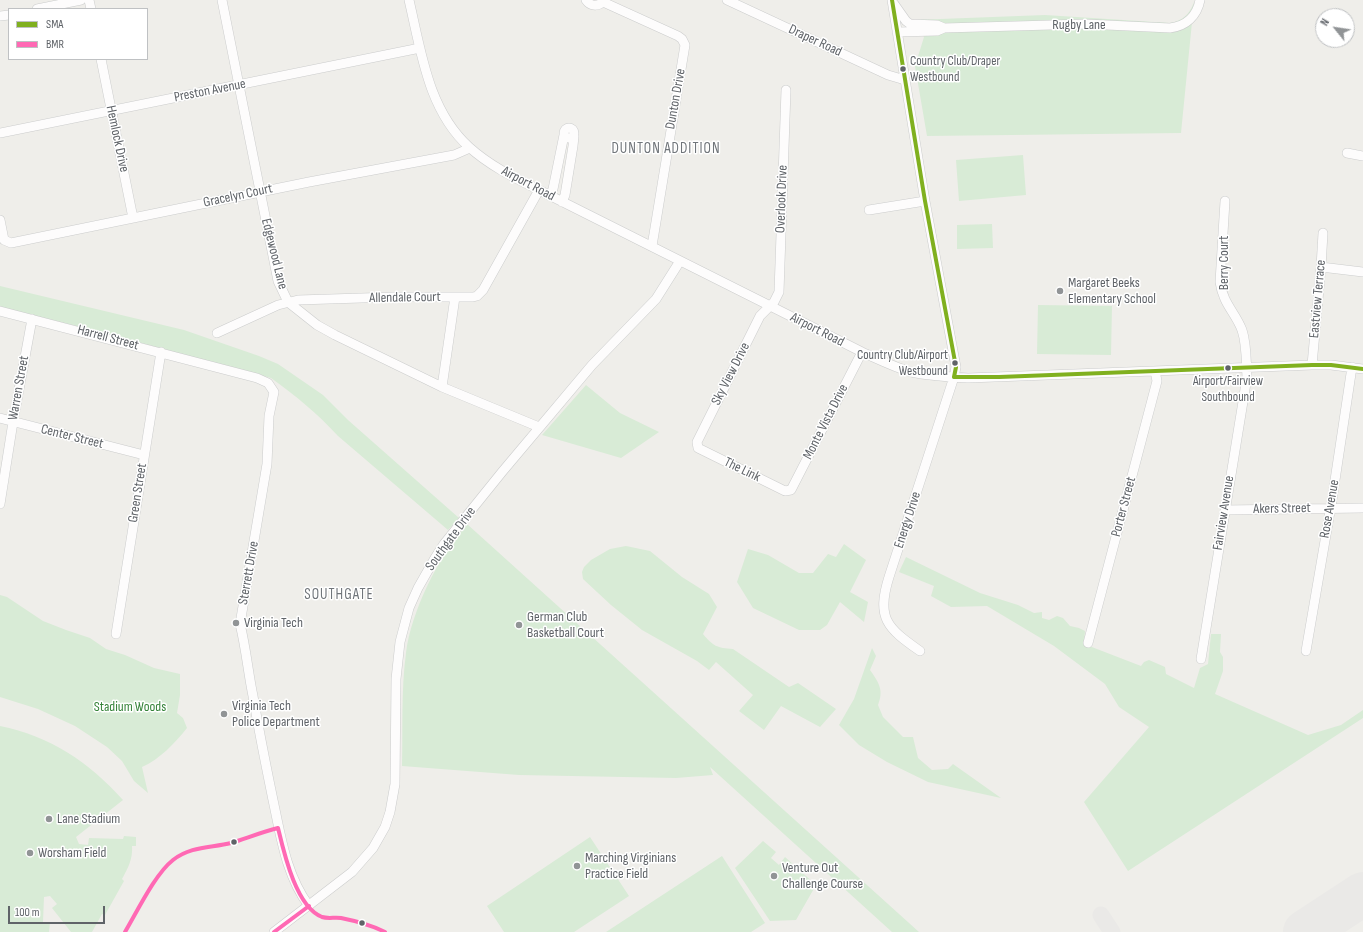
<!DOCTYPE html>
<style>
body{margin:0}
#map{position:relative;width:1363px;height:932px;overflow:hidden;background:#efeeea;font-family:"Sofia Sans Condensed",sans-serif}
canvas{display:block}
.legend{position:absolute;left:8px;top:8px;width:140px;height:52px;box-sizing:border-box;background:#fff;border:1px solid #bfc1c3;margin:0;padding:5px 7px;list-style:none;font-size:12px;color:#5f6368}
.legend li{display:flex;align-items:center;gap:8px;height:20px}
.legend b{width:20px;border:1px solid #bfc1c3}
.north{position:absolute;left:1315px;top:8px;width:40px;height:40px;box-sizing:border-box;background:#fff;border:1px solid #bfc1c3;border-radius:50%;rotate:300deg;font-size:11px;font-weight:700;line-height:16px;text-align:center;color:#5f6368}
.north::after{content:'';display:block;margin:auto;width:14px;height:18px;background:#919496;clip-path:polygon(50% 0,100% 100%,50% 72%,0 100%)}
.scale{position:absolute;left:8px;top:906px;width:97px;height:18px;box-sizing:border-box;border:2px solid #5f6368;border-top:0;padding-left:5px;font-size:12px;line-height:14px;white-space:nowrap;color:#5f6368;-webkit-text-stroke:3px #fff;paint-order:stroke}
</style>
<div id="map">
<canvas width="1363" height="932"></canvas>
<ul class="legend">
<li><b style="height:5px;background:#80b01f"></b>SMA</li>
<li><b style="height:5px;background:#ff69b4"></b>BMR</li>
</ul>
<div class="north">N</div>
<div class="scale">100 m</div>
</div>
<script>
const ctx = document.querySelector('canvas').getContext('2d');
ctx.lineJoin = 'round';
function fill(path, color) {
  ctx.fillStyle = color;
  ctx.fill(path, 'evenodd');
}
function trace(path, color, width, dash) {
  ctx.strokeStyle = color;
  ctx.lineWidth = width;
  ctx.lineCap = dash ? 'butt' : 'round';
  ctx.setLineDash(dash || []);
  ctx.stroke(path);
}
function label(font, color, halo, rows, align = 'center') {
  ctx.font = font + ' "Sofia Sans Condensed",sans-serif';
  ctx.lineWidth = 3;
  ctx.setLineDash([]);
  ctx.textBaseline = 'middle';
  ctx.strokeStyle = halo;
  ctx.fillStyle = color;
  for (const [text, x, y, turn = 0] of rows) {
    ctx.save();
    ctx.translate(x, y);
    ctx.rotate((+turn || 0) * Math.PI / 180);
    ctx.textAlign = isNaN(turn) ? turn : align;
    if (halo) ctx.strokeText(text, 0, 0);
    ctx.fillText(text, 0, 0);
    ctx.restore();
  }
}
fill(new Path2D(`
 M1194,2L1181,133L927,136L915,66L924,37L914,20L1045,15L1170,23C1182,21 1190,14 1194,2Z
 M1023,155L1026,195L959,201L956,160Z
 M992,224L993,248L957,249V225Z
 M0,286L184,330L259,356L278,364L323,395L348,420L459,518L448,530L338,436C318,414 295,395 271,378L96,331L0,307Z
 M1038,305L1112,306L1111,355L1037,354Z
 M586,385L620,413L659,432L621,458L542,435Z
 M467,524L919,932H892L710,767L713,775L676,778L519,775L402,766C403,729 401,690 406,653C411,612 439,555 467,524Z
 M844,544L866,560L850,592L868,602L864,622L840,602L827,625L820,630H799L753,608L737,582L748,549L768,555L799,573H813L828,554L836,557Z
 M626,546L650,551L682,577L709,594L717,607L703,634C713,646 717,648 733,649L789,687L798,683L836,709L820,727L781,706L764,730L739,711L753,695L716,662L709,670L697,661L642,630L611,605L583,579L582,572L584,567L591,560L610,549Z
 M906,557L980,593L1018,605L1034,613L1042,612V618L1049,620L1057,616L1063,618L1070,626L1079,628L1085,631L1084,644L1141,666L1144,662L1149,660L1165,667L1166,674L1194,688L1200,668L1208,664L1211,634H1221L1220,652L1223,657V671L1215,694L1308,735L1341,725L1363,710V718L1128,871L1084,802L1149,727L1119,707L1105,684L1054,646L987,606L951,607L931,596L934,586L899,572Z
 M0,595L7,597L43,621L66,630L90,638L106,649L125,655L154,668L180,674V695L177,713L183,718L187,728C175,743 160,759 142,767L148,793L134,781L122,761L107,747L75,726L38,709L0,697Z
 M872,648L876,656L870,670C879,683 884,690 878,705L883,717L903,737H913L918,758L932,770L948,769L953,764L1001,798L928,782L887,762L859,745L839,725L854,699Z
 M0,726C50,736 89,762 123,800L76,837L79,844L88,845L89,838L123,839L124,836L136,837V846H132C133,859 128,868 122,879L124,881L105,915L102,914L92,932H71L52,908L57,904L50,896L44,897L43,922H50L49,932H0Z
 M590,837L629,896L574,932H504L487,906Z
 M763,841L776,852L771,858L779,865L785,857L816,885L796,920L770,921L735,868Z
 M722,856L765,923L751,932H606Z`), '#d8ebd6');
trace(new Path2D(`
 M1101,915L1112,932`), '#eae9e7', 17);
trace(new Path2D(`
 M1305,932L1363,894`), '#eae9e7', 44);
const minor = new Path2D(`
 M89,0L91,9
 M222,0L278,281L288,302L317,325L335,335L442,387L539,427
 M409,0C421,51 428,110 469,147C490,166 515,178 539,190L862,352C878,359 894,367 911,372C930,376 949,377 968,378L1312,365H1331L1363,369
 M586,0C590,6 597,7 603,2
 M727,0L888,75L905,80
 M892,0L925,201L956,367L954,377L889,577C876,618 887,628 920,651
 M603,2L678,36L682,39L685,45L652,246
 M894,4L906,21L910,24L937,25L944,28
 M37,9L81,0
 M0,16L9,15
 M897,32L937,31L944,28L1086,24L1170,28C1186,26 1197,16 1200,0
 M101,59L133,218
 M786,90L779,292L774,302L760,316L697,442L698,448L785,491L791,490L862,352
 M564 133a5 5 0 1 1 10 0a5 5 0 1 1-10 0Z
 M0,133L420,48
 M1347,153L1363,156
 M550,196L553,189L564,135
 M562,202L565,195L573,146L574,136
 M869,210L925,201
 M0,220L4,240L11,243L309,182L454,155L470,148
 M1321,267L1363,272
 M0,311L257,378L268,383L274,392L269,416L267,464L240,624C246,648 248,672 253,696C259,731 266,766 273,800C281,837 286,875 309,906
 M217,333L278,305L298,300L393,297H473L477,296L483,290L539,190
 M1312,365L1321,267L1323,233
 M442,387L455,297
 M0,418L144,455
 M0,504L13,422L32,319
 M1225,510L1363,508
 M116,634L161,352
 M1088,643L1157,381L1155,371
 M1306,651L1332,500L1352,367
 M1201,659L1247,377C1246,362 1247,345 1242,330C1235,312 1223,304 1220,282L1225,201
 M274,932L352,872L373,848L385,827L390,812L395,784L396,679L400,642L409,608L418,588L435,558L444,544L502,472L592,365L656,299L680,261`);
trace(minor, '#cbcccc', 10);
trace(minor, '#fdfcfc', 9);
trace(new Path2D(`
 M892,0L925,201L956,367L954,377H999L1312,365H1331L1363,369`), '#80b01f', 4);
trace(new Path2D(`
 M125,932C137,912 155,874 173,860C191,846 211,848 231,843C247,838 262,832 278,828C284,853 296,907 322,917C328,919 335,917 341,918C356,921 371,925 385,932
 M274,932L309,906`), '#ff69b4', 4);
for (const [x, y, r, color] of [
 [903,69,3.5,"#5f6368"],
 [1060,291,4,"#919496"],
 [955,363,3.5,"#5f6368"],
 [1228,368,3.5,"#5f6368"],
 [236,623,4,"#919496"],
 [519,625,4,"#919496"],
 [224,714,4,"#919496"],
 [49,819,4,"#919496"],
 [234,842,3.5,"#5f6368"],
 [30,853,4,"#919496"],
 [577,866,4,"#919496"],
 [774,876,4,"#919496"],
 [362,923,3.5,"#5f6368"]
]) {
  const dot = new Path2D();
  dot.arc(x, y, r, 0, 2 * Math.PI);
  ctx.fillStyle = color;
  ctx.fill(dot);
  trace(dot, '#fff', 1.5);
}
label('13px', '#5f6368', '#fff', [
 ["Country Club/Draper",910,62],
 ["Westbound",910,78],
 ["Country Club/Airport",948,356,"right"],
 ["Westbound",948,372,"right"],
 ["Airport/Fairview",1228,382,"center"],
 ["Southbound",1228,398,"center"]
], 'left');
label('14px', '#5f6368', '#fff', [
 ["Rugby Lane",1079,25],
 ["Draper Road",815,41,25],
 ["Preston Avenue",210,91,-11],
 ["Dunton Drive",676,99,-80],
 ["Hemlock Drive",117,139,78],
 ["Airport Road",528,184,28],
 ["Gracelyn Court",238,196,-12],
 ["Overlook Drive",782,199,-88],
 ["Edgewood Lane",274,254,76],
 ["Berry Court",1224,263,-90],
 ["Allendale Court",405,298,-1],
 ["Eastview Terrace",1318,299,-85],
 ["Airport Road",817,330,27],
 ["Harrell Street",108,338,15],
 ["Sky View Drive",731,374,-63],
 ["Warren Street",19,388,-80],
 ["Monte Vista Drive",826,422,-63],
 ["Center Street",72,437,14],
 ["The Link",742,470,26],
 ["Green Street",138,493,-81],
 ["Porter Street",1124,507,-75],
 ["Akers Street",1282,509,-1],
 ["Rose Avenue",1330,509,-80],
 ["Fairview Avenue",1224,513,-81],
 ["Energy Drive",908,520,-72],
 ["Southgate Drive",451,539,-54],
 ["Sterrett Drive",249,573,-80]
]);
label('14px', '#5f6368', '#fff', [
 ["Margaret Beeks",1068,283],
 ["Elementary School",1068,299],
 ["German Club",527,617],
 ["Basketball Court",527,633],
 ["Virginia Tech",244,623],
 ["Virginia Tech",232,706],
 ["Police Department",232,722],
 ["Lane Stadium",57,819],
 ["Worsham Field",38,853],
 ["Marching Virginians",585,858],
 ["Practice Field",585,874],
 ["Venture Out",782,868],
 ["Challenge Course",782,884]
], 'left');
label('14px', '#348238', '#fff', [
 ["Stadium Woods",130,707]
]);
ctx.letterSpacing = '1px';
label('15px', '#70757a', '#fff', [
 ["DUNTON ADDITION",666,149],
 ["SOUTHGATE",339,595]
]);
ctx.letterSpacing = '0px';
</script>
